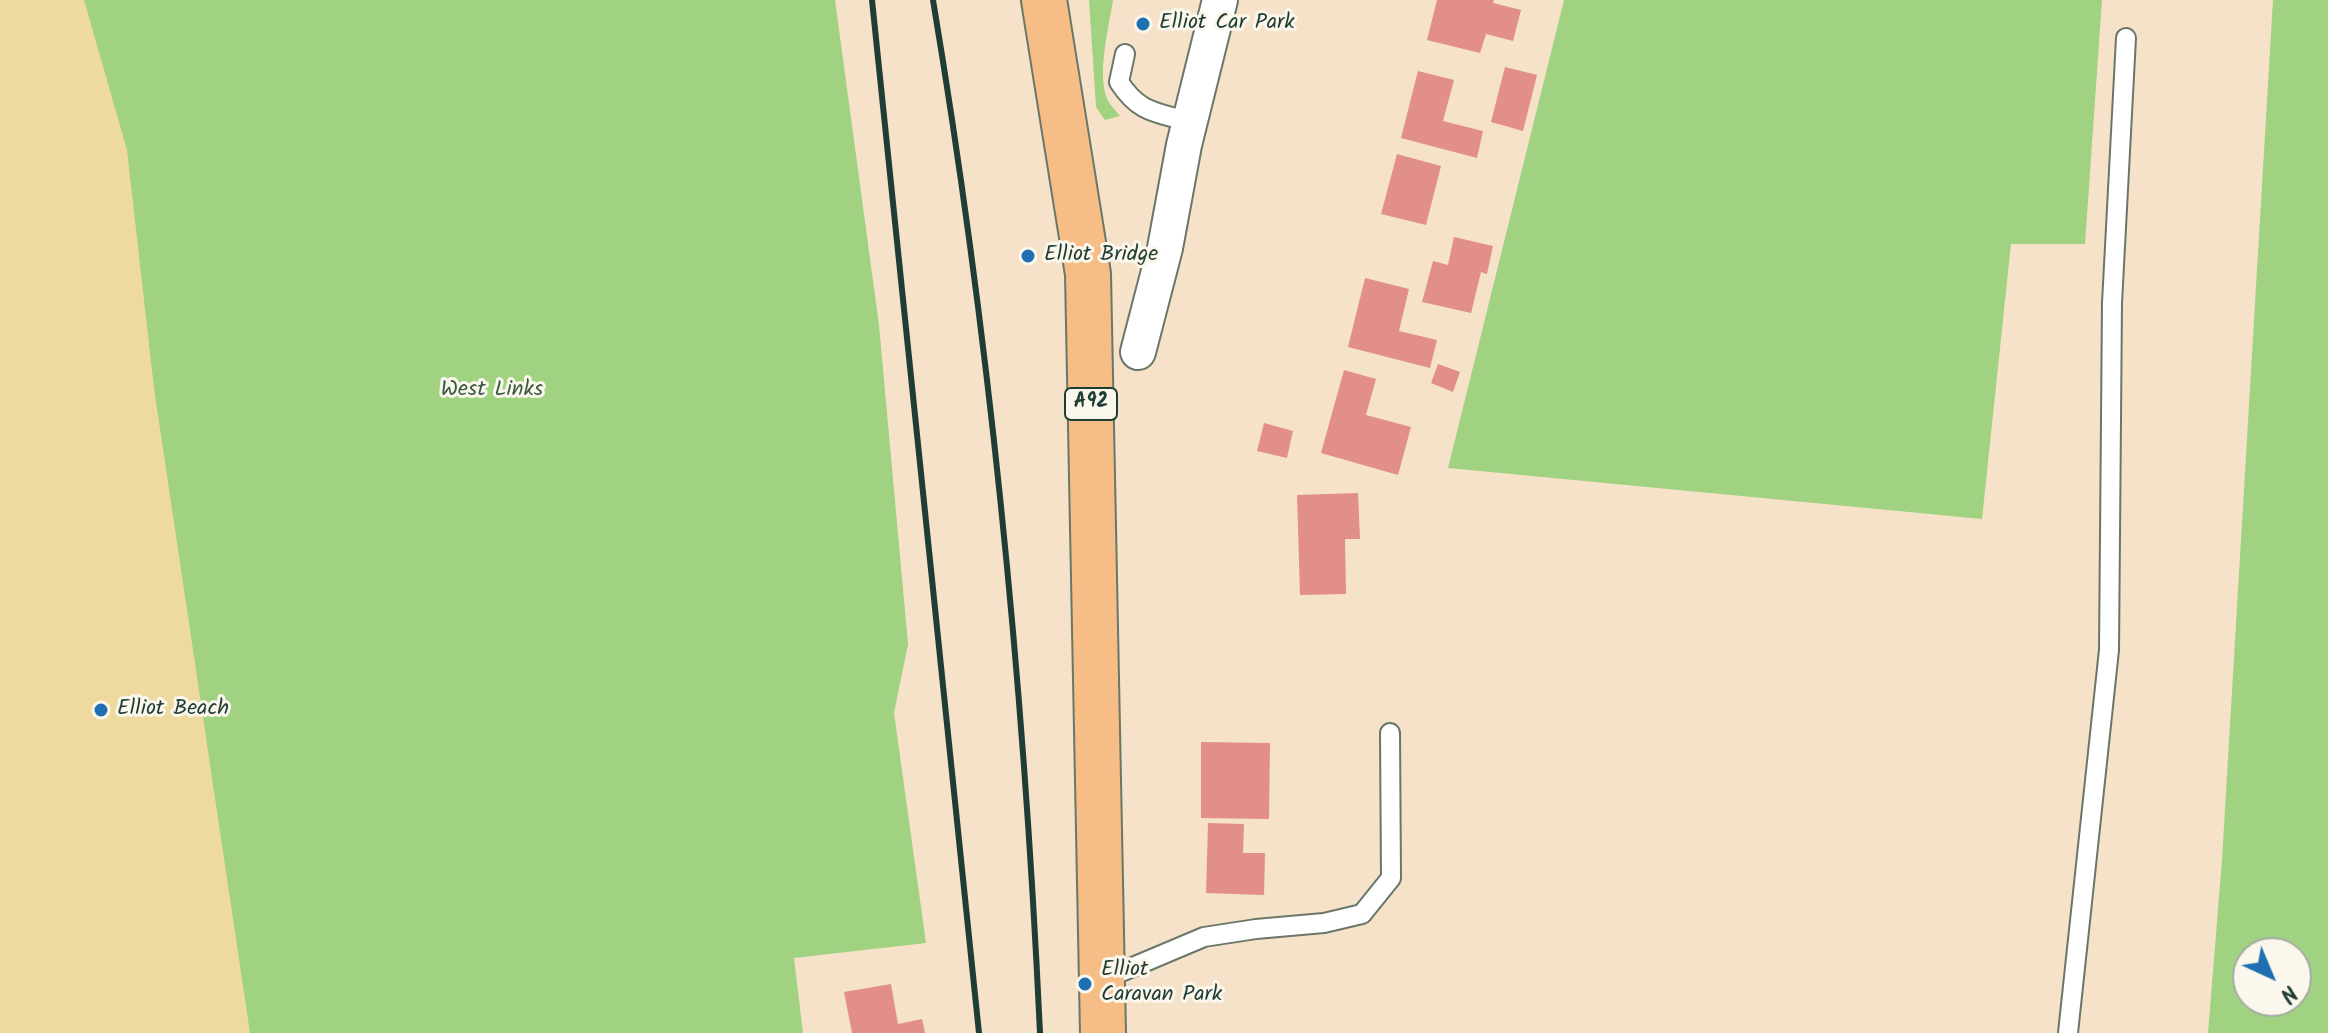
<!DOCTYPE html>
<style>
body{margin:0}
#map{position:relative;width:2328px;height:1033px;overflow:hidden;background:#f5e2c8;font-family:Kalam,sans-serif}
canvas{display:block}
.north{position:absolute;left:2232px;top:937px;width:80px;height:80px;box-sizing:border-box;background:#fbf7ec;border:2px solid #a3ada2;border-radius:50%;rotate:136deg;font-size:22px;font-weight:700;line-height:32px;text-align:center;color:#1f3d34}
.north::after{content:'';display:block;margin:auto;width:28px;height:36px;background:#1f6fb2;clip-path:polygon(50% 0,100% 100%,50% 72%,0 100%)}
</style>
<div id="map">
<canvas width="2328" height="1033"></canvas>
<div class="north">N</div>
</div>
<script>
const ctx = document.querySelector('canvas').getContext('2d');
ctx.lineJoin = 'round';
function fill(path, color) {
  ctx.fillStyle = color;
  ctx.fill(path, 'evenodd');
}
function trace(path, color, width, dash) {
  ctx.strokeStyle = color;
  ctx.lineWidth = width;
  ctx.lineCap = dash ? 'butt' : 'round';
  ctx.setLineDash(dash || []);
  ctx.stroke(path);
}
function label(font, color, halo, rows, align = 'center') {
  ctx.font = font + ' Kalam,sans-serif';
  ctx.lineWidth = 6;
  ctx.setLineDash([]);
  ctx.textBaseline = 'middle';
  ctx.strokeStyle = halo;
  ctx.fillStyle = color;
  for (const [text, x, y, turn = 0] of rows) {
    ctx.save();
    ctx.translate(x, y);
    ctx.rotate((+turn || 0) * Math.PI / 180);
    ctx.textAlign = isNaN(turn) ? turn : align;
    if (halo) ctx.strokeText(text, 0, 0);
    ctx.fillText(text, 0, 0);
    ctx.restore();
  }
}
fill(new Path2D(`
 M33,0H835L879,325L908,644L894,713L926,943L794,958L803,1033H208Z
 M1089,0H1113C1109,27 1096,75 1108,101C1111,106 1116,111 1120,116L1105,120L1096,107Z
 M1564,0H2102L2085,244H2011L1982,519L1448,468Z
 M2273,0H2328V1033H2208L2222,860ZM2248,953H2296V1001H2248Z`), '#a0d281');
fill(new Path2D(`
 M0,0H84L127,150L154,388L250,1033H0Z`), '#eeda9e');
fill(new Path2D(`
 M1437,0H1494L1493,3L1521,10L1513,41L1486,34L1480,53L1427,40Z
 M1505,67L1537,75L1523,131L1491,122Z
 M1418,71L1454,80L1443,121L1483,131L1477,158L1401,138Z
 M1397,154L1441,166L1426,225L1381,214Z
 M1454,237L1493,246L1487,274L1481,272L1471,313L1422,302L1433,261L1448,265Z
 M1365,278L1409,289L1399,331L1437,340L1430,368L1348,347Z
 M1438,364L1460,372L1453,392L1431,383Z
 M1344,370L1376,379L1366,415L1411,427L1398,475L1321,453Z
 M1264,423L1293,431L1287,458L1257,451Z
 M1358,493L1360,539H1345L1346,594L1300,595L1297,495Z
 M1201,742L1270,743L1269,819L1201,818Z
 M1208,823L1244,824L1243,853H1265L1264,895L1206,893Z
 M891,984L898,1024L922,1019L925,1033H852L844,992Z`), '#e28e8a');
const lane = new Path2D(`
 M1125,54L1119,82C1139,113 1156,112 1190,122
 M1102,980L1204,937L1256,929L1324,923L1362,914L1391,878L1390,733
 M2068,1033L2109,650L2112,303L2126,38`);
const street = new Path2D(`
 M1138,352L1165,248L1184,145L1220,0`);
const primary = new Path2D(`
 M1044,0L1088,274L1103,1033`);
trace(lane, '#6a7768', 22);
trace(street, '#6a7768', 38);
trace(primary, '#6a7768', 48);
trace(lane, '#fff', 18);
trace(street, '#fff', 34);
trace(primary, '#f6be86', 44);
trace(new Path2D(`
 M872,0L979,1033
 M933,0C990,341 1024,688 1040,1033`), '#1f3d34', 6);
for (const [x, y, r, color] of [
 [1143,24,8,"#1f6fb2"],
 [1028,256,8,"#1f6fb2"],
 [101,710,8,"#1f6fb2"],
 [1085,984,8,"#1f6fb2"]
]) {
  const dot = new Path2D();
  dot.arc(x, y, r, 0, 2 * Math.PI);
  ctx.fillStyle = color;
  ctx.fill(dot);
  trace(dot, '#fbf7ec', 3);
}
for (const [x, y, w] of [
 [1091,404,52]
]) {
  const box = new Path2D();
  box.roundRect(x - w / 2, y - 16, w, 32, 6);
  ctx.fillStyle = '#fbf7ec';
  ctx.fill(box);
  trace(box, '#1f3d34', 2);
}
label('bold 20px', '#1f3d34', null, [
 ["A92",1091,404]
]);
label('22px', '#1f3d34', '#fbf7ec', [
 ["Elliot Car Park",1159,24],
 ["Elliot Bridge",1044,256],
 ["Elliot Beach",117,710],
 ["Elliot",1101,971],
 ["Caravan Park",1101,996]
], 'left');
label('22px', '#395b43', '#fbf7ec', [
 ["West Links",492,391]
]);
</script>
